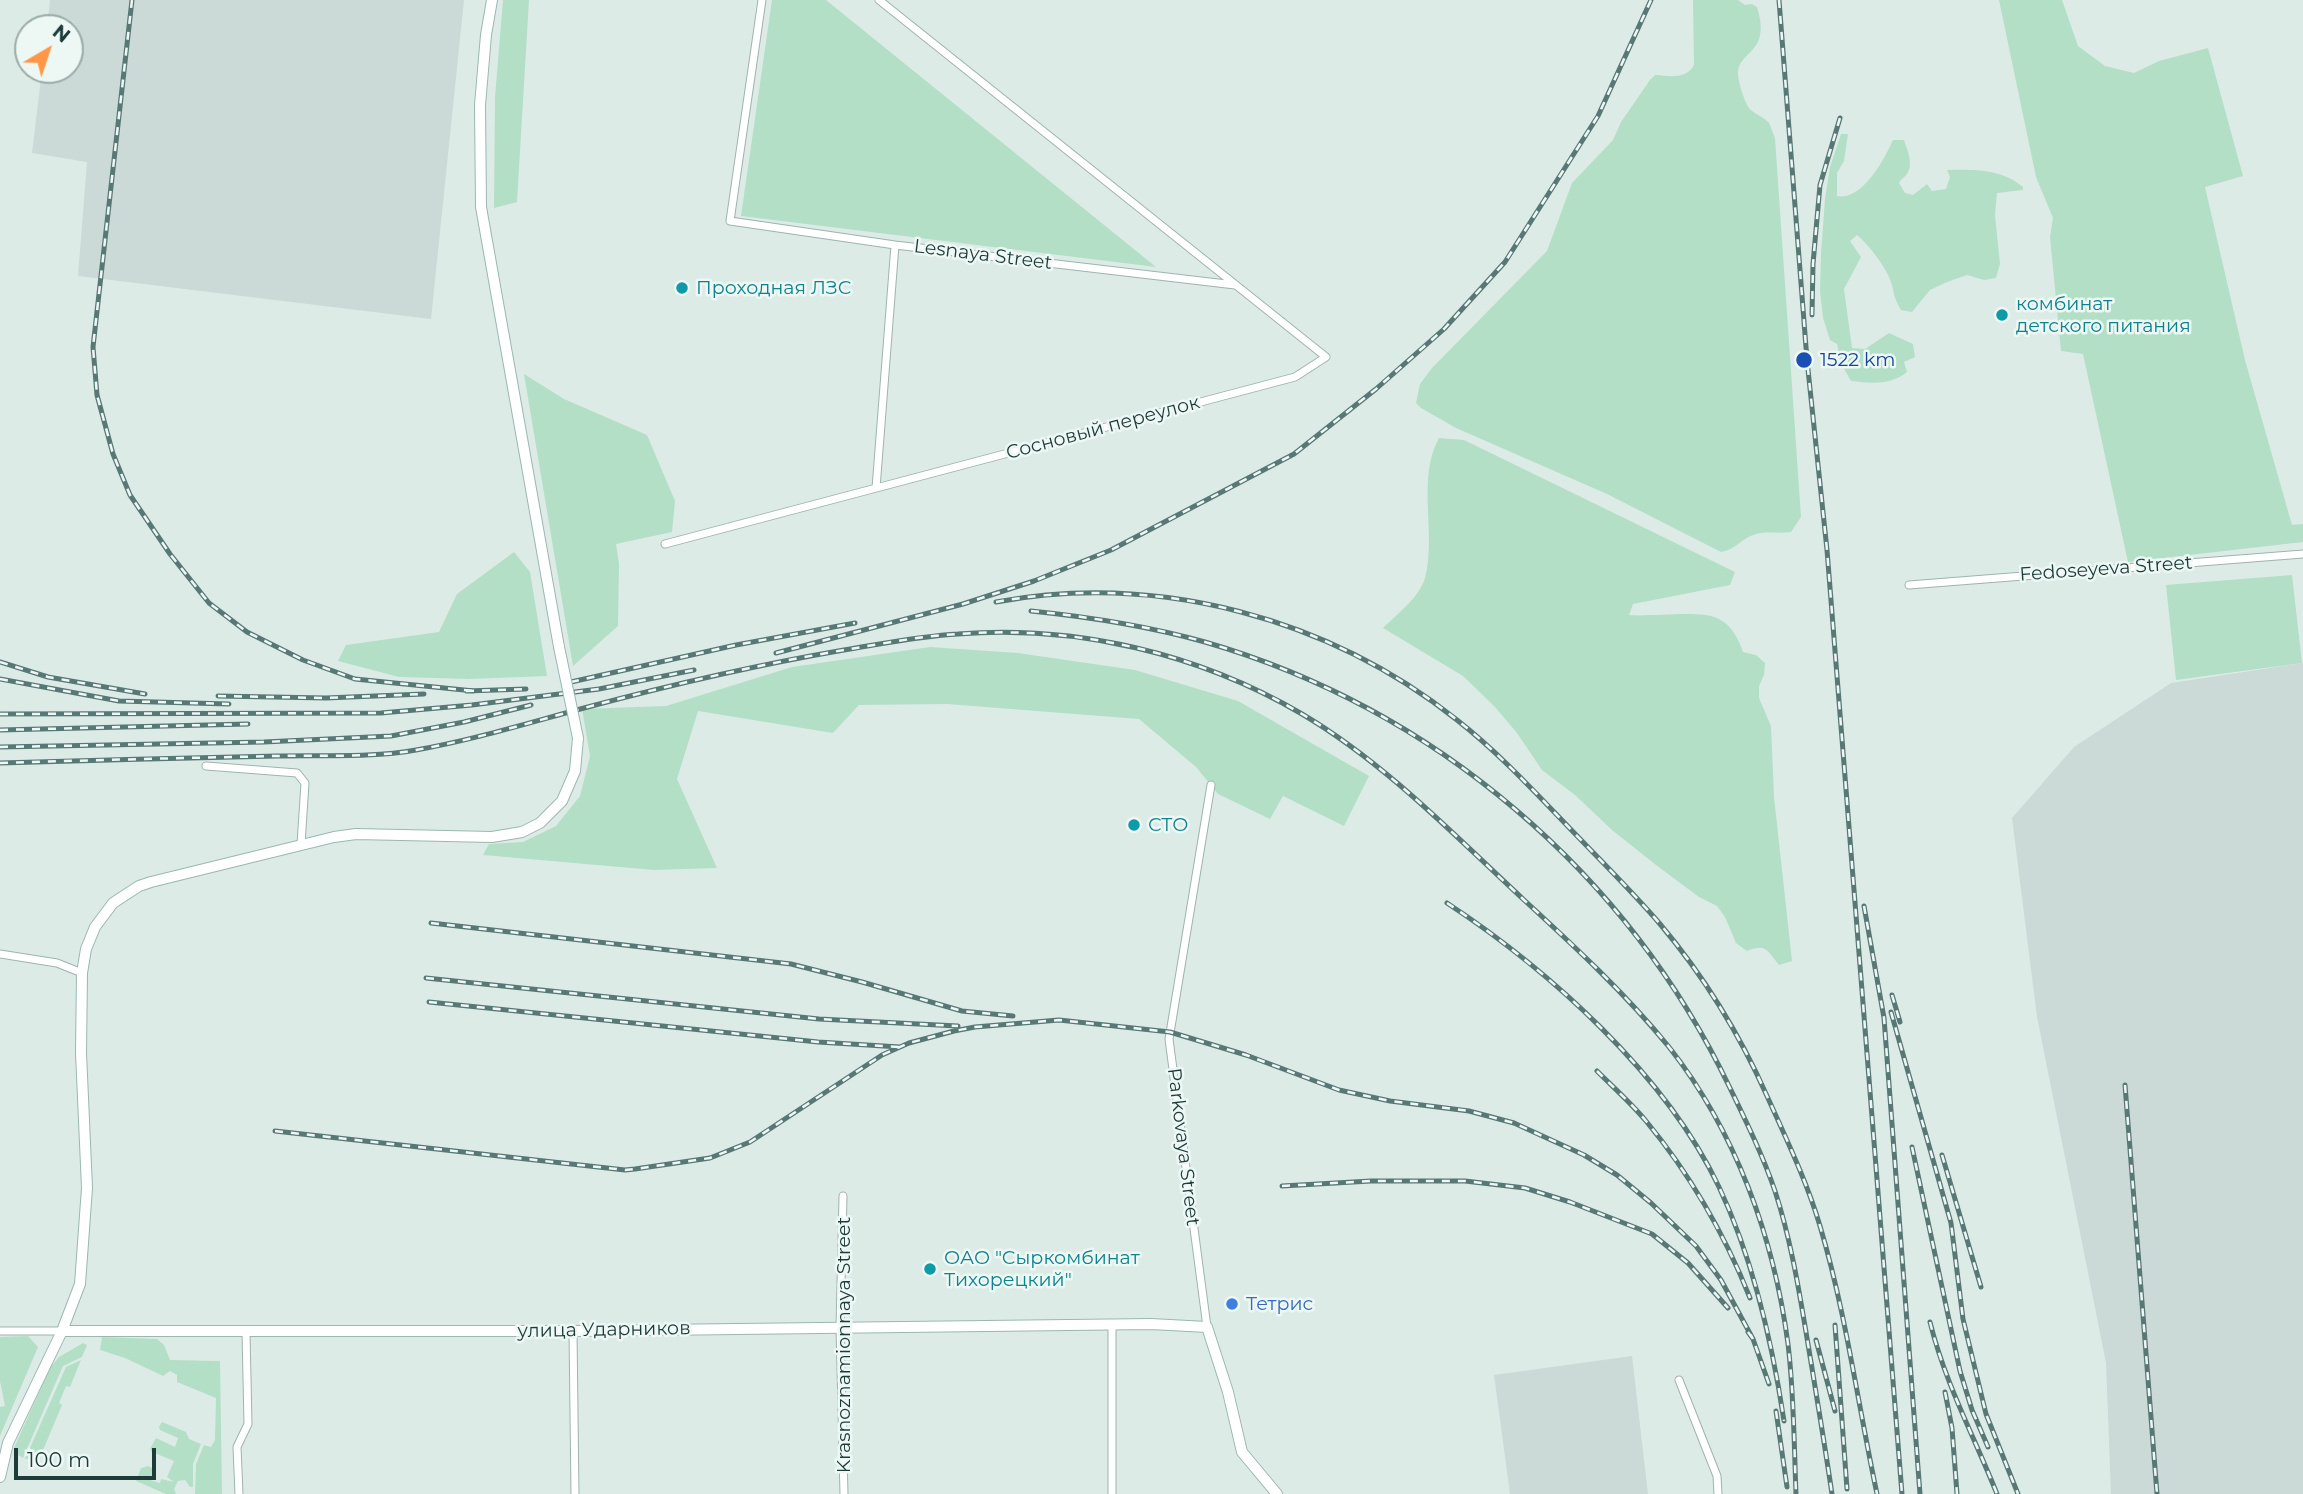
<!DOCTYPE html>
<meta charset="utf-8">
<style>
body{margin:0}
#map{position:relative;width:2303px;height:1494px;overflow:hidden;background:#ddebe7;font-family:Montserrat,sans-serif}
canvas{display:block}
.north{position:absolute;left:14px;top:14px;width:70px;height:70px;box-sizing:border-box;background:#edf7f4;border:2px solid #9aaca9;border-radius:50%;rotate:39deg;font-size:19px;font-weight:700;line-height:28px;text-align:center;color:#1d3b39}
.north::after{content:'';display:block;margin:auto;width:24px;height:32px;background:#ff9746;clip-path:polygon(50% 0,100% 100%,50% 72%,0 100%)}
.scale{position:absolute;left:14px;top:1448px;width:142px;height:32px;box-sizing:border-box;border:4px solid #1d3b39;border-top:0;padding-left:9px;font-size:21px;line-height:24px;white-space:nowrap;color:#1d3b39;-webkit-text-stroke:5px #edf7f4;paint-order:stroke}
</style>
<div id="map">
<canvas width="2303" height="1494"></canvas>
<div class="north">N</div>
<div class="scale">100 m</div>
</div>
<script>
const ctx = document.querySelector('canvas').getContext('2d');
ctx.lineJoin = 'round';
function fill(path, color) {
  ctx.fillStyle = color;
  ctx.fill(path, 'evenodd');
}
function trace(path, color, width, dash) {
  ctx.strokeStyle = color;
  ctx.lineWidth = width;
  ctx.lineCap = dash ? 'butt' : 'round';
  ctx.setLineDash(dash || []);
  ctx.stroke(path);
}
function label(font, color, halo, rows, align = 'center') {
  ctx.font = font + ' Montserrat,sans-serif';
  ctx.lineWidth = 5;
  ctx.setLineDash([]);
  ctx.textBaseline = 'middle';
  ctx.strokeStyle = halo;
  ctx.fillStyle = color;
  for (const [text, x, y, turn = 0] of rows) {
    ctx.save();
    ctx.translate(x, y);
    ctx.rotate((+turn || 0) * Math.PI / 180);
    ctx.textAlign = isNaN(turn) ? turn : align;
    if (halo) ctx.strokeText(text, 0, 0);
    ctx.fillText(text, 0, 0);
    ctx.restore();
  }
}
fill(new Path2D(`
 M50,0H464L431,319L78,276L87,162L32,153L42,70H70V28H47Z
 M2303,663V1494H2111L2106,1363L2037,1017L2012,818L2074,747L2171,683Z
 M1632,1356L1648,1494H1510L1494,1375Z`), '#cbdad6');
fill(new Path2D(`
 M503,0H529L517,202L494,208L495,97Z
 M772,0H826L1156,267L741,216Z
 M1693,0H1738L1745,5L1752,4L1757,7C1772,55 1737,50 1738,75C1739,84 1745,105 1751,110C1757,115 1765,118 1769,123C1771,127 1773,134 1775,138L1801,517L1791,532C1779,534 1768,531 1756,534C1740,539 1737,549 1721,552L1607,494L1456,428L1421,408L1416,403L1420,384L1432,368L1547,251L1572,183L1613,140L1621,122L1650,80L1655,75C1669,76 1686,80 1694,65Z
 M1999,0H2062L2078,46L2105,66L2134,73L2159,61L2208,48L2243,176L2205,187L2245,360L2292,525L2303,524V542L2128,562L2083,354L2061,351L2050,237L2053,218L2036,177Z
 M1841,134H1848L1844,161L1837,173V196C1862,201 1884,160 1893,140H1904C1907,149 1914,164 1907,174C1905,177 1901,179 1899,183L1905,193L1913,195L1927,184L1932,191L1946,189L1950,177L1947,170C1975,169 2002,169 2023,187V190L1997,193L1995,215L2000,264L1996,278L1984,280L1967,275L1947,282L1930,290L1912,312L1901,310C1893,296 1895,295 1891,282C1886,267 1869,245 1857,235L1850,241L1861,257L1844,289L1852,348L1865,349L1889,333L1913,344L1915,357L1904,362L1907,372C1890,386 1871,383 1851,381L1842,365L1837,344L1830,340L1823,318L1820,291L1821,254L1825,199L1830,167Z
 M524,374L564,399L647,435L675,501L672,532L616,544L619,564L618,626L573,666Z
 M1439,438L1464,440L1735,572L1730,585L1633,604L1629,615C1650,617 1700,610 1717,618C1732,625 1738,638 1743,652L1756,655L1765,663L1764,675L1759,686V698L1771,726L1774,797L1792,961L1779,965C1767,950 1766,943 1747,951L1736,943L1725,917L1717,906L1699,897L1656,865L1612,830L1575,795L1542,770L1517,733L1495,707L1463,676L1383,628C1397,614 1419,598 1425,578C1437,534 1416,479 1439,438Z
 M514,552L530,572L547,676L469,679L399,677L338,661L346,645L439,632L457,594Z
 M2292,575L2302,663L2176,680L2166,585Z
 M930,647L1018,653L1135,670L1238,701L1369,776L1344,826L1283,796L1270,819L1218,794L1196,767L1139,719L947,704L859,705L833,733L698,711L677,779L717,868L654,870L483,855L489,844L523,842L556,826L580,796L590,756L582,709L666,706L792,667Z
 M28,1336L38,1347L0,1436V1407L5,1406L0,1381V1337Z
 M102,1337L157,1339L164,1345L170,1360L220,1361L222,1494H195L196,1464L204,1445L211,1447L215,1440L216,1398L177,1382V1375L170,1371L163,1376L125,1358L100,1350Z
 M83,1343L87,1345L82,1357L63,1366L23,1458L18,1455L14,1448L50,1368L59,1357Z
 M81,1360L70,1387L66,1386L59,1403L62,1405L41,1455L38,1459H25L66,1367Z
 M162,1422L186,1432L189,1439L201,1444L193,1464V1487H190L185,1480L178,1481L174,1489L176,1494H166L136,1481L141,1468L148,1466L154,1469L150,1480L160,1483L161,1479L174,1482L167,1477L174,1461L152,1452L150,1449L156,1438L175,1447L178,1438L160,1430L159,1427Z`), '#b3dfc7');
const minor = new Path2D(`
 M762,0L730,221L895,245L1235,285
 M876,488L895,245
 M665,544L1295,377L1326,357L879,0
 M1909,585L2303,554
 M206,766L297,773L305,783L301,844
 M0,954L57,963L82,973
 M843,1196L840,1327L844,1494
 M1112,1324V1494
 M1207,1327L1169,1039L1211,785
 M0,1331H62
 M573,1331L575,1494
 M1679,1380L1717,1476L1718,1494
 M239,1494L237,1447L248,1424L246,1332`);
const secondary = new Path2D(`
 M492,0L486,35L480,105L481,207L559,647
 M62,1331H573L1151,1324L1207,1327L1228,1392L1242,1452L1277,1494
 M0,1477L8,1443L62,1331L80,1284L87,1188L81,1053L82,973L86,949L95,927L113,903L139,886L151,882L334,837L356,834L492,837L522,832L540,823L562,801L575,771L578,738`);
trace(minor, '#a0b3af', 9);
trace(secondary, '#9bb7b2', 12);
trace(minor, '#fff', 7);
trace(secondary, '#fff', 10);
const rail = new Path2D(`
 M132,0L93,347L97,395L113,454L130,495L170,554L209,603L247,632L303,660L355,679L474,691
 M1779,0L1807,360L1827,550L1902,1494
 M1812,315L1813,264L1820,185L1840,118
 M996,602C1158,572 1329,618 1457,720C1503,756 1542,800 1583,842C1609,869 1636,896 1660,924C1703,975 1740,1035 1767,1096C1786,1138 1807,1182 1820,1226C1846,1313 1858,1405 1877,1494
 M1031,611C1090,617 1148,626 1205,642C1436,709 1627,873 1730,1088C1746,1121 1763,1156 1775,1191C1790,1237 1798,1284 1806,1332C1815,1386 1824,1440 1832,1494
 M776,653L963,604L1034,581L1111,550L1294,454L1376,389L1444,329L1505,262L1598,116L1651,0
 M0,662L48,677L145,694
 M0,679L119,701L229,704
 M571,682L736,645L855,623
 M466,691L526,689
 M218,696L326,698L424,694
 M0,714L381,713L472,705L599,689L694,670
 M0,730L248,724
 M0,747L264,742L391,736L464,722L531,705
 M0,763C92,760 185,758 277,756C321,755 374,758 416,750C473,740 528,723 584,708C670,685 756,665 844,650C881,644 920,636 958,634C1077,625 1198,653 1302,714C1385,763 1453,834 1523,899C1574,946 1625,993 1669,1047C1736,1132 1774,1238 1788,1344C1794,1393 1794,1444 1796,1494
 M1447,903C1549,970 1666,1075 1719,1187C1753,1259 1772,1341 1784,1421
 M1864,906L1884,1018L1920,1494
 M431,923L791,964L862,982L962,1011L1013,1016
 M426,978L819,1019L958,1026
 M1892,995L1900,1022
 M429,1002L818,1042L900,1047
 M1891,1012L1951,1223L1963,1319L1986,1414L2018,1494
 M1597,1071C1613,1087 1631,1103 1646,1121C1689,1173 1725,1235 1750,1298
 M2125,1085L2157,1494
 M275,1131L625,1170L635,1169L710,1158L750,1142L882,1055L909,1043L954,1031L975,1027L1059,1020L1170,1032L1246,1055L1339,1090L1390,1101L1469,1111L1514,1123L1584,1155L1617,1175L1651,1203L1696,1246L1721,1280L1753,1339
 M1912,1147L1960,1371L1972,1410L1988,1447
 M1942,1155L1981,1287
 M1282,1186L1371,1181H1465L1525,1188L1570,1202L1652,1234L1688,1263L1728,1308
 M1930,1322C1945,1383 1974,1436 1997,1494
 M1835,1325L1847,1489
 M1748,1332L1753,1339L1769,1384
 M1816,1340L1835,1411
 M1945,1392L1952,1428L1957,1494
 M1776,1411L1787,1487`);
trace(rail, '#577875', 5);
trace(rail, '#edf7f4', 2.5, [8]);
const secondaryBridge = new Path2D(`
 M559,647L578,738`);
trace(secondaryBridge, '#9bb7b2', 12, []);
trace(secondaryBridge, '#fff', 10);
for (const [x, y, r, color] of [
 [682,288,7,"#0f9aa8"],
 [2002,315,7,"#0f9aa8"],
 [1804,360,9,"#1a4fb4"],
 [1134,825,7,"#0f9aa8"],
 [930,1269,7,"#0f9aa8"],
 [1232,1304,7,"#3f7fe0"]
]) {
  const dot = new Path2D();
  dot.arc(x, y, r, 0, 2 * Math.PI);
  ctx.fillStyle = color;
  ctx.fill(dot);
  trace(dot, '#edf7f4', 2.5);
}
label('19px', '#1d3b39', '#edf7f4', [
 ["Lesnaya Street",983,255,7],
 ["Сосновый переулок",1103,428,-15],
 ["Fedoseyeva Street",2106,569,-4],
 ["Parkovaya Street",1183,1147,83],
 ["улица Ударников",604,1330,-1],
 ["Krasnoznamionnaya Street",844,1345,-90]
]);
label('19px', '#0d838f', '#edf7f4', [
 ["Проходная ЛЗС",696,288],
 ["комбинат",2016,304],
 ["детского питания",2016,326],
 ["СТО",1148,825],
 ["ОАО \"Сыркомбинат",944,1258],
 ["Тихорецкий\"",944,1280]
], 'left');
label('19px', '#164399', '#edf7f4', [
 ["1522 km",1820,360]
], 'left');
label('19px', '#366cbe', '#edf7f4', [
 ["Тетрис",1246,1304]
], 'left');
</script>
